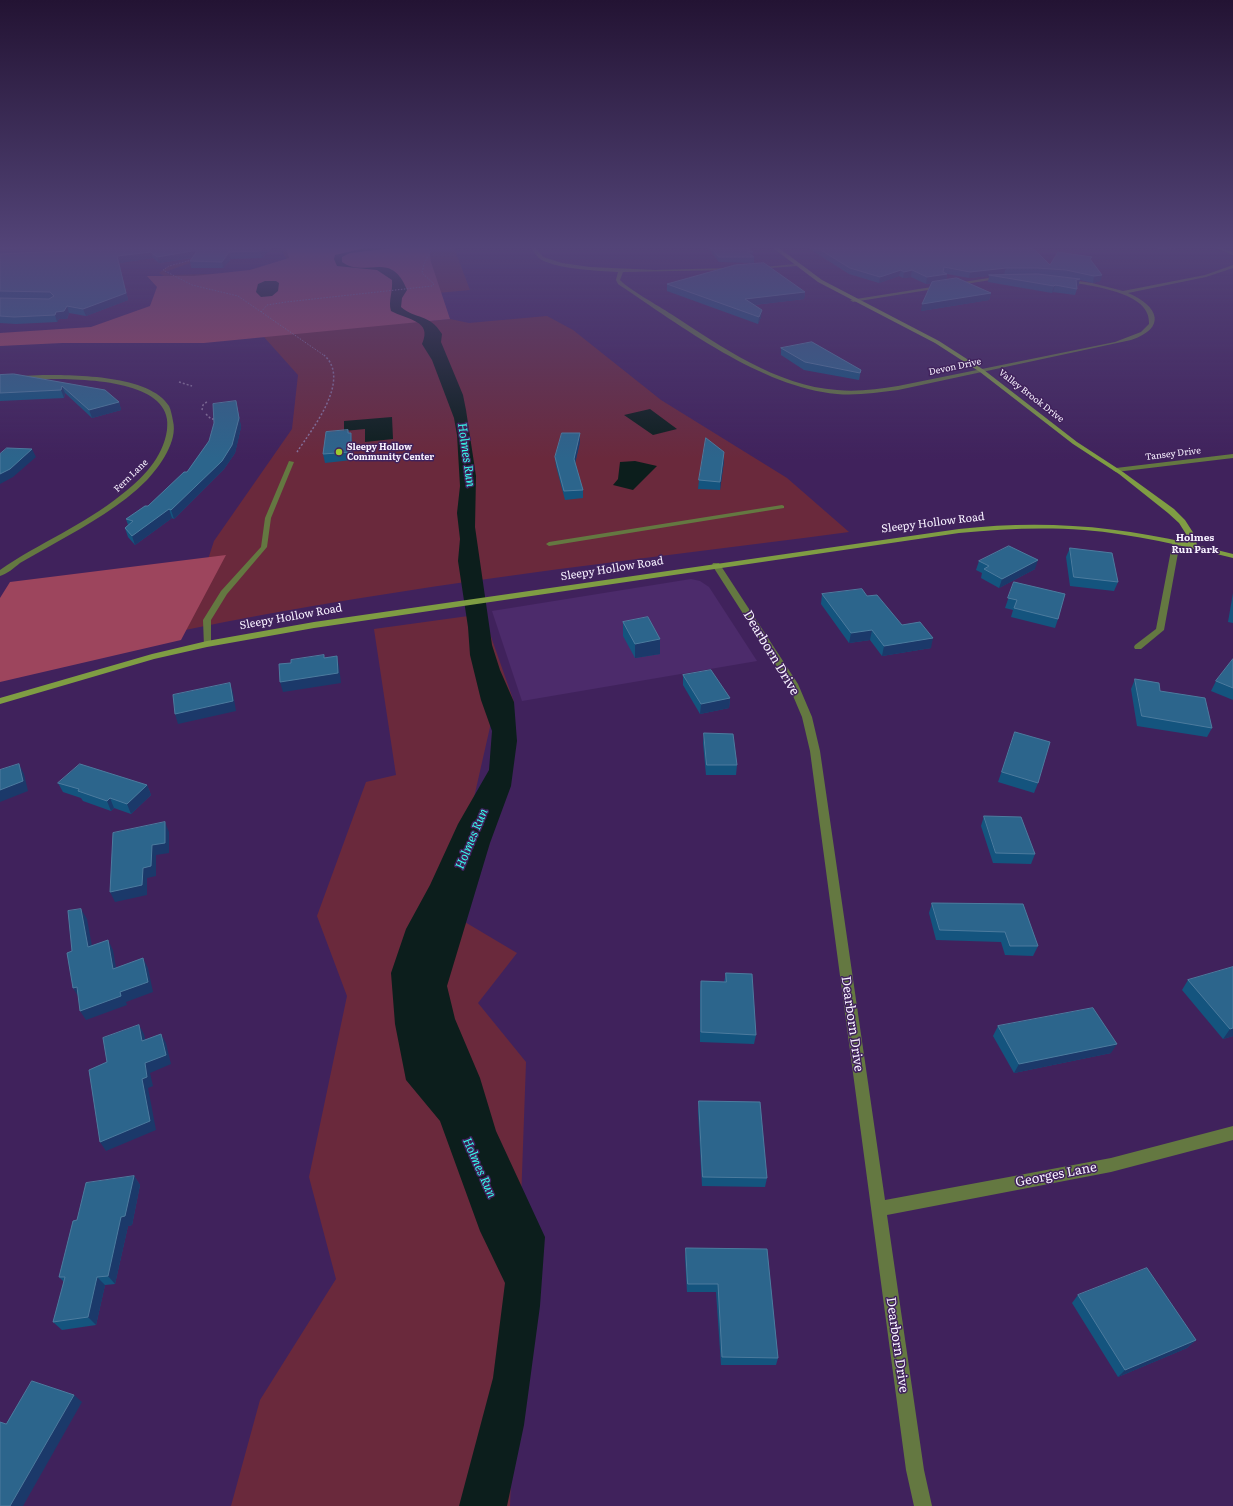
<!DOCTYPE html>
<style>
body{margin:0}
canvas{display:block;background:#40225c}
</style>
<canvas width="1233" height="1506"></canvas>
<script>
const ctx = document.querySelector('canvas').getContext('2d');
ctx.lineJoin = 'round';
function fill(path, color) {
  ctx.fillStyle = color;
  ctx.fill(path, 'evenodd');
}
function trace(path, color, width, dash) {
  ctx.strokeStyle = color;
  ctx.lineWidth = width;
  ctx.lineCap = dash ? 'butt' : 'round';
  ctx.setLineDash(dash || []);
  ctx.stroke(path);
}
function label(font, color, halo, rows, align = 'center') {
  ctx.font = font + ' Literata,serif';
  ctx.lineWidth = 3;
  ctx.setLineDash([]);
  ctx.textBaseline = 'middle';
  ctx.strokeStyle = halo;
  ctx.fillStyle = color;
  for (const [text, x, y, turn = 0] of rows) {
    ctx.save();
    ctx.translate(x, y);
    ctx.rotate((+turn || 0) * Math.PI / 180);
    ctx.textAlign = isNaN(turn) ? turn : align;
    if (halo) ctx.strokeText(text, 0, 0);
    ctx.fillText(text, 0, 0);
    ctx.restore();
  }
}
fill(new Path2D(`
 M691,579L700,581L709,587L757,661L522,701L492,611Z`), '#4c2b6b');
fill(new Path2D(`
 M280,248H454L470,290L416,295L419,322L450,319L469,323L547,316L573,330L661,400L787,478L849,532C627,561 404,585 185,630L214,541L292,429L298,375L264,337L269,336L159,273L169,266L192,260L195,261L165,272L170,275L243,273L288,261Z
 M483,614L514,702L495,705L448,912L517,953L478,1003L526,1062L510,1506H231L260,1400L336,1279L309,1177L347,996L317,916L366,782L396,775L374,629Z`), '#6a293c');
fill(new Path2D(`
 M286,248H429L431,262L450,319L204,343H62L0,346V333L91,327L150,306L157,287L147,276H194L250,270L289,258Z
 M226,555L181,640L0,682V598L10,582Z`), '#9d455d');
fill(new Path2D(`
 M365,248H393L350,253L342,257V262C366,279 391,249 407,290L402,298L401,307C416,320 429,313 442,334L441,342L463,395L466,410L476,476L475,527L492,645L500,670L514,702L517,741L511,786L490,843L447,986L455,1019L480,1078L496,1131L545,1237L540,1306L524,1425L507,1506H459L493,1378L505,1283L480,1231L440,1121L406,1080L395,1024L391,973L406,929L430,885L458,824L489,770L492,731L481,700L470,655L468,627L458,561L460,539L457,513L460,486L457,435L454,418L432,360L422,344C433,320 407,320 391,311C388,301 393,292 392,280L377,270L337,266L334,259L335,255Z
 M265,281H276L279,283L278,291L272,296L261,297L256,292L258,284Z
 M650,409L677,429L653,435L624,415Z
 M392,417L393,439L365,442V429L344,431V421Z
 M635,461L657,466L633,490L613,485L618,479L620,462Z`), '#0c1e1c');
trace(new Path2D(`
 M192,260L169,266L163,270L192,285L238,296L325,356
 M261,312L267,305L286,302L432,286L434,284L422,273L424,264L432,248`), '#86719a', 1, [1.5, 1.5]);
trace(new Path2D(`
 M179,382L192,386
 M202,410L203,405L208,401
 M206,414L211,419H216
 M297,452C312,429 352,380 324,355`), '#86719a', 1.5, [2, 2]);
fill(new Path2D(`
 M289,461L294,462L271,518L267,547L227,594L211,620V644L207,646H204L203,620L221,591L261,547L265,518Z
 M782,505L784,506V508L549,546L546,544L549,542Z`), '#647841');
fill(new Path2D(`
 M531,248H536L543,257L562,263L590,267L655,270L730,268L728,270L623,272L620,280C628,289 659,306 671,314C720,346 777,386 837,390C858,392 878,389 898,386L1115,342L1141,332L1149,324C1152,291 1088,286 1065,281V279L1092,283L1123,291L1205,275L1233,265V268L1206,277L1128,293C1159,306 1167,328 1131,340L898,390C878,392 857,396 837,394C761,387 681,326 618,284L616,280L618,272C600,271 553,269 539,258C536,255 534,252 531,248Z
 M1215,248H1222L1233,252V255Z
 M795,264L797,266L756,269L754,268Z
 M1001,276L1003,278L853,302L850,300Z
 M43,375C75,375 150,375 169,406C171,410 172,416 173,421C178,441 160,466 147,480C121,506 89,524 57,542C45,549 32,556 20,563C14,568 7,574 0,576V570C39,543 84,525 121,495C142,479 163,458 167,430C177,368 36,379 0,381V377Z
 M1233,454V458L1116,472L1113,470L1116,468Z
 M1173,540H1179L1180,542L1164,630L1141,649H1135L1134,647L1135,645L1156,629Z
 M713,563H719L798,684L812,717L820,751L885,1200L1111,1158L1233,1126V1140L1111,1172L887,1215L924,1470L932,1506H914L906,1470L810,751L802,717L788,684L712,565Z`), '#647841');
fill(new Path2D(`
 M773,248H779L822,280L939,341L984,370L1077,442L1123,472L1174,509L1185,520L1194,534L1197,545L1233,554V558C1184,546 1134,534 1084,530C1042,527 1001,529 959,533L314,628L207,647L154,659L0,704V698L152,654L207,641L314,622L959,529C1037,520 1112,525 1188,543L1186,534L1179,523L1168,513L1119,474L1073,444L980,372L935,343L818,282Z`), '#7f9d43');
fill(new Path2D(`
 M0,248H203V249L208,248H272L262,258L231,259L223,268H191L190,261L192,258L159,263L153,258L119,263L128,300L86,316L69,313L67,319H59L57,322L16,324L0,323Z
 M708,248H748L753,252V256L754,257V263L719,262Z
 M808,248H1031L1050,265L1091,260L1102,275L1100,281L1093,283L1080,280L1078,286H1077V289L1075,295L1053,292L1052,293L988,282L989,276L969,278L947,274L946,280L991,293L989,300L921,311L932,283L926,284L911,277L903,278L899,276L879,283L849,274Z
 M1157,248H1176L1162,250Z
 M667,284L805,292L804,299L754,305L761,317L758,324L667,291Z
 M781,348L861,370L859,380L804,370L781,355Z
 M0,375L105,390L119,402L121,410L92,418L65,393L64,398L0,401Z
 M236,401L241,427L235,453L224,469L174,519L172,518L135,545L128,537L125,528L128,525L126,519L148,506L187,472L209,441Z
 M348,430L352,441V460L325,463L323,454Z
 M580,442L575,463L583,490V498L565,500L556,466L555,457Z
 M724,461L720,490L698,489L699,480Z
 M1070,548L1118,582L1114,591L1070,586L1066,557Z
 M979,561L1035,569L999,588L981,578L982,573L976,570Z
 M1014,582L1058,619L1055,628L1011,617L1013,610L1005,608Z
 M1233,593V623L1228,622Z
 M822,594L867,596L902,625L931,648L882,656L870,640L849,643L821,604Z
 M623,622L660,639V654L635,658L623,636Z
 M1233,659V700L1211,691L1216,681Z
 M683,675L730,698L729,708L700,714L683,685Z
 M1135,679L1160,691L1212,728L1207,737L1137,726L1131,689Z
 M1015,732L1038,783L1034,793L998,782Z
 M704,733L737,765L736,775H706L703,743Z
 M58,783L147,785L151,795L131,814L114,808L111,811L83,801L81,798L63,792Z
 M984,816L1035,854L1031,864L993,863L981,826Z
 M932,903L1023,904L1038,946L1033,956L1005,955L1001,942L936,940L929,913Z
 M1233,967V1036L1223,1039L1182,990L1188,980Z
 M726,973L756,1035L754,1044L700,1042V991L701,981L724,982Z
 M998,1026L1111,1053L1014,1073L993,1036Z
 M699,1101L767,1178L765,1187L702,1186L698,1111Z
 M134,1176L140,1185L132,1225L128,1226L115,1284L105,1285L96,1325L62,1330L53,1322L64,1282L59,1277L77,1220Z
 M686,1248L767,1249L778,1358L776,1365H721L716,1292H687L685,1257Z
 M1078,1295L1196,1340L1187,1348L1118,1377L1072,1303Z`), '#14547e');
fill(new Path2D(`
 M263,248H272L262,258L260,251Z
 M1162,248H1176L1162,250Z
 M198,250L199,256L159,263L157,257Z
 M151,252L153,258L119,263L128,300L86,316L83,309L117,256Z
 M229,252L231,259L223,268L222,262Z
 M747,252H753V257Z
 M944,267L943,275L947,274L946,281L926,284L927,277Z
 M1006,268L1004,274L989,275V276L969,278L970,272Z
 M901,270L899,276L879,283L880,277Z
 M912,270L911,277L903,278L904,272Z
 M1102,275L1100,281L1093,283L1094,276Z
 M1080,279L1078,286H1074L1076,280Z
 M1055,285L1053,292L1052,293L1054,286Z
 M805,292L804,299L744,306L745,299Z
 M991,293L989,300L921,311L922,304Z
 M67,306L69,313L67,319H59L57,322L55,315L56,312Z
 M762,310L761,317L758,324L759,317Z
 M62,386L65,393L64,398L61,390Z
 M236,401L241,427L235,453L224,469L174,519L171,510Z
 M119,402L121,410L92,418L89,410Z
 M351,433L352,441V460L351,452Z
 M580,433V442L574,468V459Z
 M32,449L36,457L13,477L0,484V474Z
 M724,452V461L720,490V482Z
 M169,509L172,518L135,545L132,536Z
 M1038,560L1035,569L999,588L1002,579Z
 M872,630L870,640L849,643L851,633Z
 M933,638L931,648L882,656L884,646Z
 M660,639V654L635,658V644Z
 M337,656L339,666L341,683L283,692L280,682Z
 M230,683L233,693L236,711L178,724L175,714Z
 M730,698L729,708L700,714L701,704Z
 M19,764L24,774L28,791L0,802V790Z
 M147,785L151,795L131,814L127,804Z
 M110,798L114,808L111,811L107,801Z
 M165,822L169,832V853L156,855V876L147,878V895L115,902L110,892L152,845Z
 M81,909L87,919L94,957L88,947Z
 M108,940L113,950L118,979L113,969Z
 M143,958L148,968L153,992L126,1002L127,1005L86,1020L80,1011L120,992Z
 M77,987L79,998L73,988Z
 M139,1025L144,1034L148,1051L142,1041Z
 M1233,1028V1036L1223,1039L1230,1029Z
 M161,1034L166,1043L171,1064L150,1073L153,1086L148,1088L156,1130L106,1151L100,1142L142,1079L145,1063Z
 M1117,1044L1111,1053L1014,1073L1019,1064Z
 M134,1176L140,1185L132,1225L128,1226L115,1284L108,1276L121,1217Z
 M97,1277L105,1285L96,1325L88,1317Z
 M1196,1340L1187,1348L1118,1377L1125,1370Z
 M74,1395L82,1402L23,1506H10Z`), '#1b396a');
const building = new Path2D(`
 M0,248H19L0,249Z
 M95,248H203V249L209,248H263L260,251L229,252L222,262L190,261L198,250L157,257L151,252L117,256L126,293L83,309L67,306L64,311L56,312L55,315L14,317L0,316V298L49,299L54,296L50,292L0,291V254L86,250Z
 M712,248H748L753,252H747L754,257H719Z
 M818,248H1031L1034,249L1050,265L1058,252L1092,257L1090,259L1102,275L1094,276L1066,270L1037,268H1006L970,272L944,267L943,272L947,274L927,277L912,270L904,272L901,270L880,277L850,268Z
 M764,263L805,292L745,299L762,310L759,317L667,284L735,265Z
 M1038,274L1080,279L1076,280L1077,289L1055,285L1054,286L989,275Z
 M957,278L991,293L922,304L932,282Z
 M812,342L861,370L860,373L805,362L781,348Z
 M14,374L105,390L119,402L89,410L62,386L61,390L0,393V375Z
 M236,401L239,418L232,445L222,461L171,510L169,509L132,536L125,528L133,521L126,519L145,506H148L184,472H187L209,441L214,423L213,404Z
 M348,430V433H351V452L323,454L326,432Z
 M562,433H580L574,459L583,490L564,491L555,457Z
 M706,438L724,452L720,482L699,480Z
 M7,448L32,449L10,469L0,474V454Z
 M1009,546L1038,560L1002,579L984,569L989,566L979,561Z
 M1070,548L1112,553L1118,582L1074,577Z
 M1014,582L1065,594L1058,619L1014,608L1017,600L1008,598Z
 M862,589L867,596L877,595L902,625L920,622L933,638L884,646L872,630L851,633L822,594Z
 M648,617L660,639L635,644L623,622Z
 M324,655V658L337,656L338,673L280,682L279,664L291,663V660Z
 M1233,659V688L1216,681Z
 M711,670L730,698L701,704L683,675Z
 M1135,679L1159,683L1160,691L1205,698L1212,728L1142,716Z
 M230,683L233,701L175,714L173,695Z
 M1015,732L1050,742L1038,783L1002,772Z
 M704,733L733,734L737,765H707Z
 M19,764L23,781L0,790V770Z
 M80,764L147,785L127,804L110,798L107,801L78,791L79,789L58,783Z
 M984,816L1021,817L1035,854L996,853Z
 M165,822V843L152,845L151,866L143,868L142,885L110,892L113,833Z
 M932,903L1023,904L1038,946H1010L1005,932L940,930Z
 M81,909L88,947L108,940L113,969L143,958L148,982L120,992L121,996L80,1011L77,987L73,988L67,953L72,951L68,911Z
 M1233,967V1028L1230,1029L1188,980Z
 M726,973L752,974L756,1035L701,1032V981L726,982Z
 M1093,1008L1117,1044L1019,1064L998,1026Z
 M139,1025L142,1041L161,1034L166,1055L145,1063L147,1077L142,1079L150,1121L100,1142L89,1070L107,1062L103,1038Z
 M699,1101L760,1102L767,1178L703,1177Z
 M134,1176L125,1216L121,1217L108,1276L97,1277L88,1317L53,1322L65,1277H59L73,1221L77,1220L86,1183Z
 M686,1248L767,1249L778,1358L722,1357L718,1284H688Z
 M1147,1268L1196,1340L1125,1370L1078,1295Z
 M32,1381L74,1395L10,1506H0V1422L6,1424Z`);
fill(building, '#2c658c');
trace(building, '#4c7b9e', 1);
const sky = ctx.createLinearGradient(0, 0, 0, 459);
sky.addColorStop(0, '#231333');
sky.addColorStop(0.54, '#534478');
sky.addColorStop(1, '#53447800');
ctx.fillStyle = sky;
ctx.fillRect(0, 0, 1233, 459);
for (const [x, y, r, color] of [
 [339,452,4,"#9dca30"]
]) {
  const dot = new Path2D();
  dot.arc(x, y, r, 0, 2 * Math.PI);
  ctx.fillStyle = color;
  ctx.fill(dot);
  trace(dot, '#40225c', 1.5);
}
label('9px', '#f7f1ff', '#40225c', [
 ["Devon Drive",955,367,-12],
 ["Valley Brook Drive",1031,396,38],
 ["Tansey Drive",1173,454,-7],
 ["Fern Lane",131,476,-44]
]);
label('bold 9px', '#f7f1ff', '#40225c', [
 ["Sleepy Hollow",347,447],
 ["Community Center",347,457]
], 'left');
label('bold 10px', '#f7f1ff', '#40225c', [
 ["Holmes",1195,538],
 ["Run Park",1195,550]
]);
label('11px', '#f7f1ff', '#40225c', [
 ["Sleepy Hollow Road",933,523,-7],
 ["Sleepy Hollow Road",612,569,-9],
 ["Sleepy Hollow Road",291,617,-10]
]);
label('italic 12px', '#36feec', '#40225c', [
 ["Holmes Run",466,455,82],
 ["Holmes Run",472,839,-67],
 ["Holmes Run",479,1168,66]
]);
label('13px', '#f7f1ff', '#40225c', [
 ["Dearborn Drive",771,653,59],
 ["Dearborn Drive",852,1024,82],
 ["Georges Lane",1056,1175,-11],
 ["Dearborn Drive",897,1345,82]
]);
</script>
